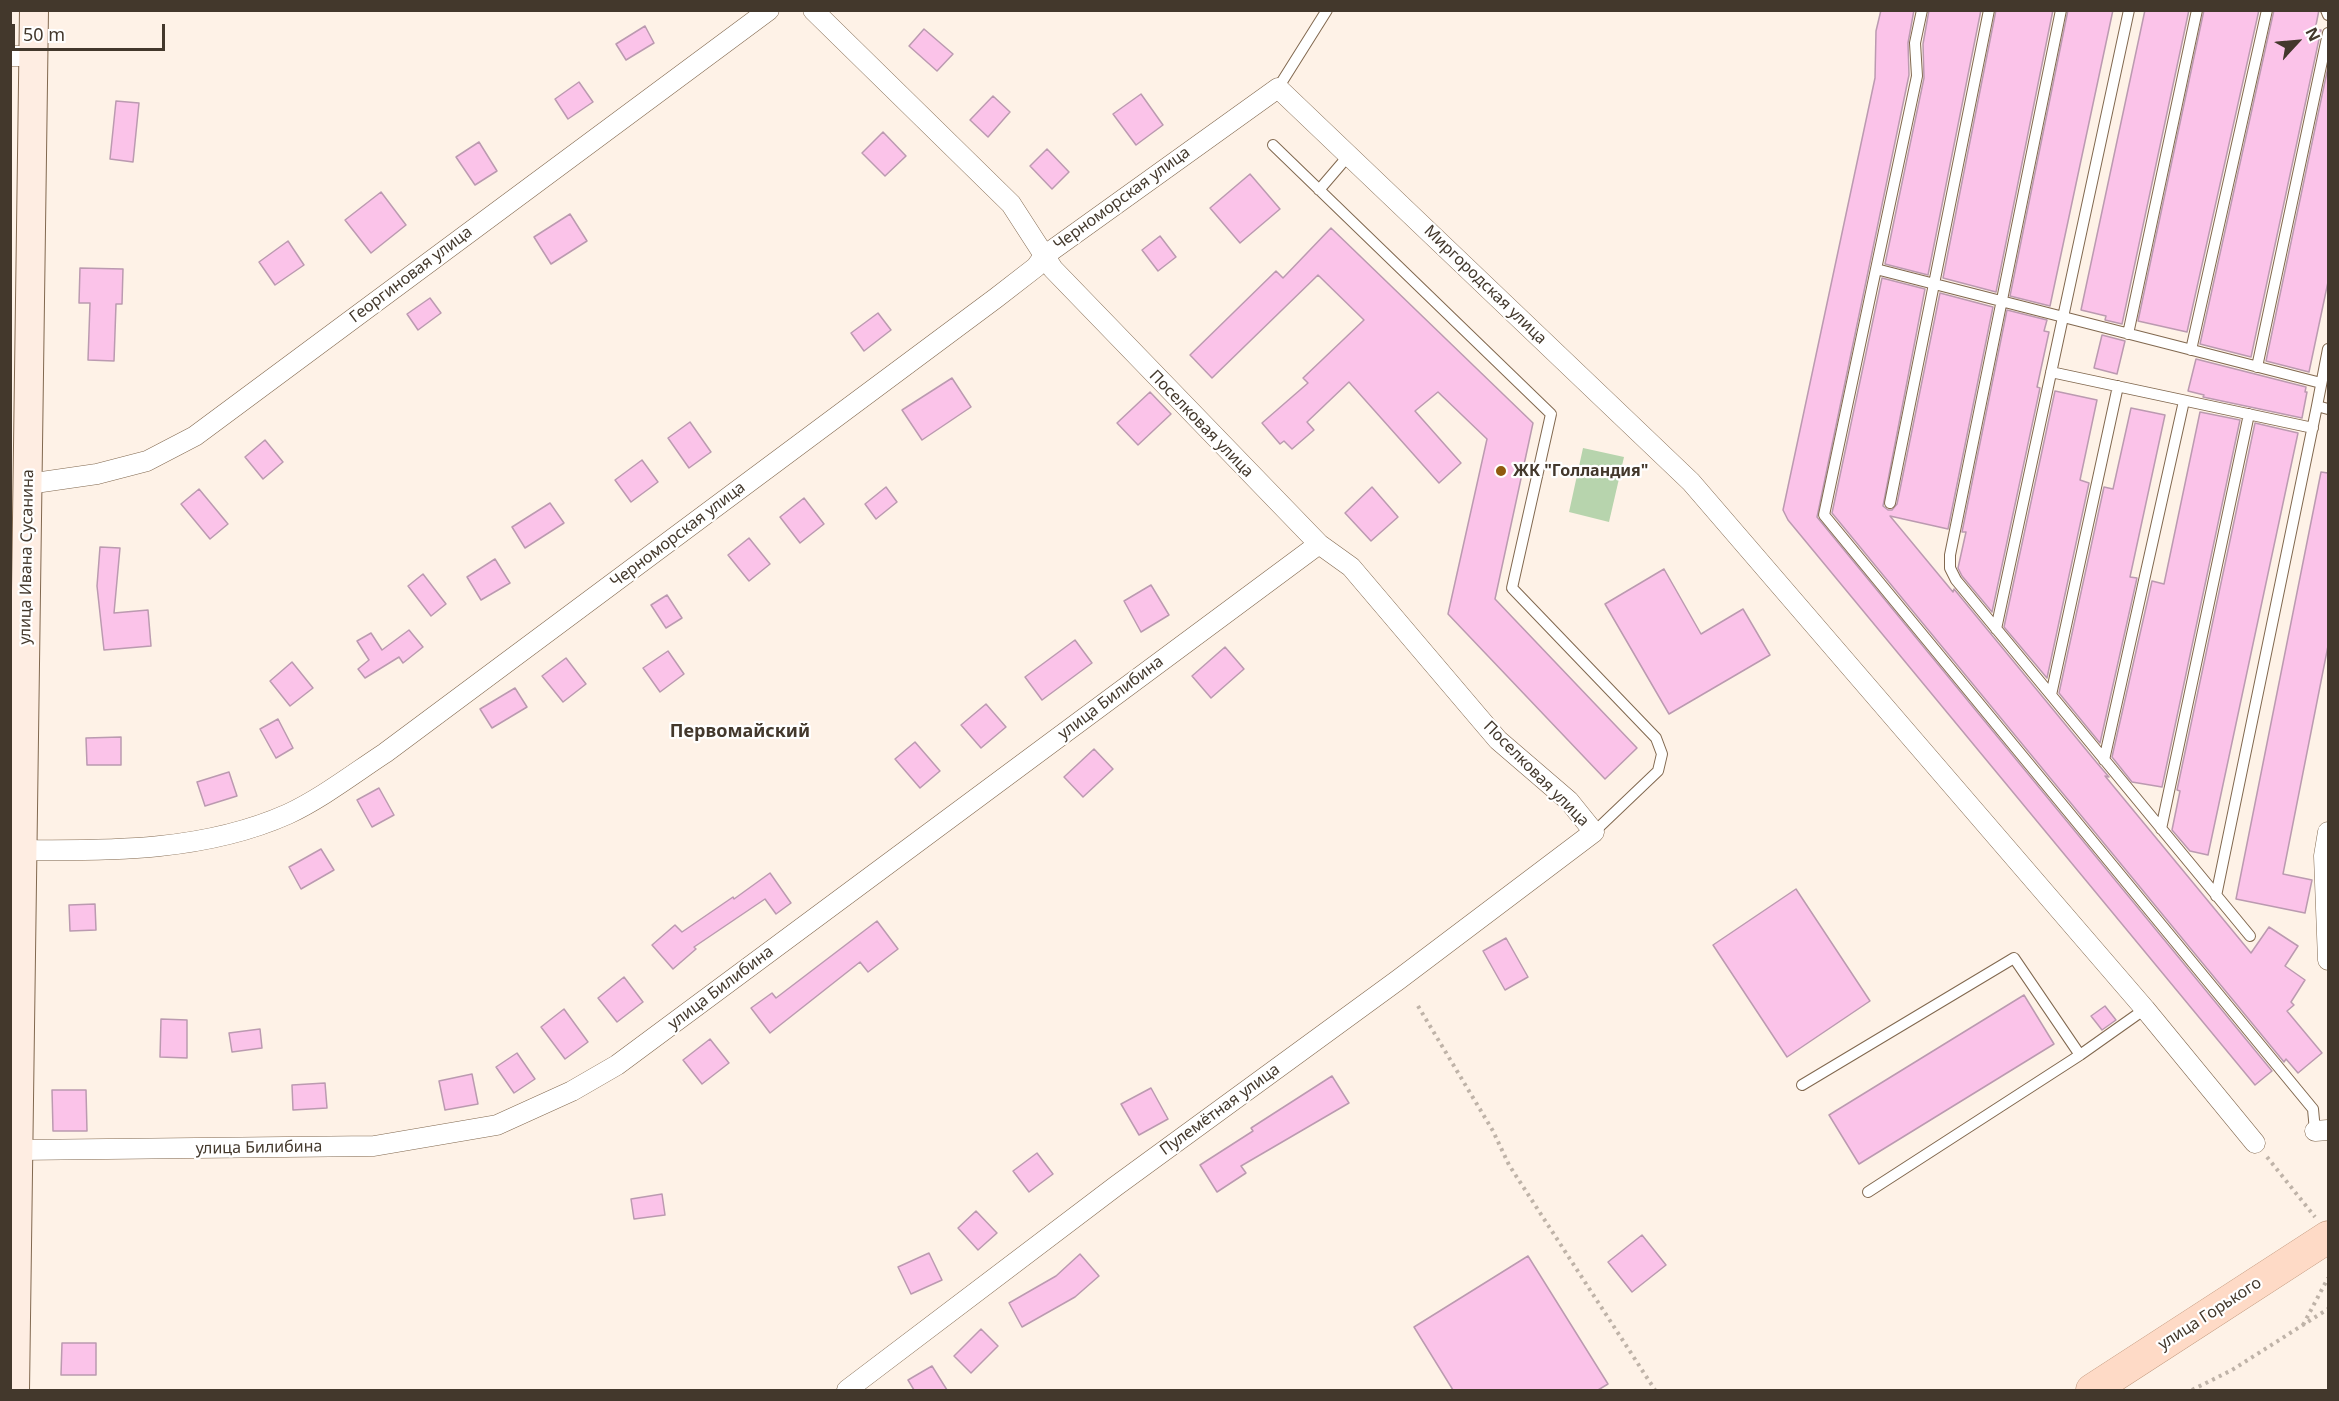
<!DOCTYPE html>
<meta charset="utf-8">
<style>
body{margin:0}
#map{position:relative;width:2339px;height:1401px;overflow:hidden;background:#fef2e7;font-family:"Noto Sans",sans-serif}
canvas{display:block}
.frame{position:absolute;inset:0;border:12px solid #43382c;pointer-events:none}
.north{position:absolute;left:2267px;top:12px;width:60px;height:60px;-webkit-text-stroke:4px #fff;paint-order:stroke;rotate:64deg;font-size:16px;font-weight:700;line-height:24px;text-align:center;color:#43382c}
.north::after{content:'';display:block;margin:auto;width:21px;height:27px;background:#43382c;clip-path:polygon(50% 0,100% 100%,50% 72%,0 100%)}
.scale{position:absolute;left:12px;top:24px;width:153px;height:27px;box-sizing:border-box;border:3px solid #43382c;border-top:0;padding-left:8px;font-size:18px;line-height:21px;white-space:nowrap;color:#43382c;-webkit-text-stroke:4px #fff;paint-order:stroke}
</style>
<div id="map">
<canvas width="2339" height="1401"></canvas>
<div class="frame"></div>
<div class="north">N</div>
<div class="scale">50 m</div>
</div>
<script>
const ctx = document.querySelector('canvas').getContext('2d');
ctx.lineJoin = 'round';
function fill(path, color) {
  ctx.fillStyle = color;
  ctx.fill(path, 'evenodd');
}
function trace(path, color, width, dash) {
  ctx.strokeStyle = color;
  ctx.lineWidth = width;
  ctx.lineCap = dash ? 'butt' : 'round';
  ctx.setLineDash(dash || []);
  ctx.stroke(path);
}
function label(font, color, halo, rows, align = 'center') {
  ctx.font = font + ' "Noto Sans",sans-serif';
  ctx.lineWidth = 4.5;
  ctx.setLineDash([]);
  ctx.textBaseline = 'middle';
  ctx.strokeStyle = halo;
  ctx.fillStyle = color;
  for (const [text, x, y, turn = 0] of rows) {
    ctx.save();
    ctx.translate(x, y);
    ctx.rotate((+turn || 0) * Math.PI / 180);
    ctx.textAlign = isNaN(turn) ? turn : align;
    if (halo) ctx.strokeText(text, 0, 0);
    ctx.fillText(text, 0, 0);
    ctx.restore();
  }
}
fill(new Path2D(`
 M1583,448L1624,457L1609,522L1569,512Z`), '#b7d4ad');
const building = new Path2D(`
 M1881,10H1914L1908,43L1909,75L1817,517L2272,1071L2255,1085L1788,520L1783,510L1875,78L1876,31Z
 M1929,10H1981L1928,275L1885,264L1924,78L1923,44Z
 M1996,10H2053L1996,292L1943,278Z
 M2068,10H2113L2050,306L2010,296Z
 M2145,10H2189L2122,324L2105,320L2106,316L2081,310Z
 M2204,10H2259L2187,332L2138,321Z
 M2274,10H2319L2315,30H2321L2251,357L2200,344Z
 M645,26L654,43L626,60L616,44Z
 M924,29L953,54L937,71L909,46Z
 M2328,67V282L2309,372L2266,361Z
 M579,82L593,102L568,119L555,99Z
 M1141,94L1163,125L1136,145L1113,114Z
 M993,96L1010,112L988,137L970,120Z
 M116,101L139,103L133,162L110,159Z
 M883,132L906,156L885,176L862,153Z
 M479,142L497,171L475,185L456,157Z
 M1047,149L1069,172L1052,189L1030,166Z
 M1250,174L1280,209L1240,243L1210,208Z
 M381,192L406,225L371,253L345,220Z
 M570,214L587,241L551,264L534,237Z
 M1331,228L1533,423L1495,599L1637,748L1605,779L1448,614L1487,439L1438,392L1415,411L1461,463L1439,483L1349,382L1307,422L1314,430L1292,449L1284,441L1280,444L1262,423L1308,383L1303,378L1364,320L1318,275L1212,378L1190,355L1276,271L1283,278Z
 M1160,236L1176,257L1158,271L1142,250Z
 M288,241L304,265L275,285L259,262Z
 M80,268L123,269L122,304H116L114,361L88,360L90,303H79Z
 M1882,278L1925,289L1883,506L1888,510H1892L1897,504L1940,293L1993,307L1948,529L1890,516L1953,592L1954,589L2097,763L2109,777L2105,776L2251,953L2269,927L2298,946L2285,966L2305,980L2291,1002L2294,1005L2287,1011L2322,1053L2298,1073L2286,1059L2284,1062L1832,513Z
 M430,298L441,313L418,330L407,314Z
 M2007,310L2047,320L2044,331L2049,332L2037,387L2040,388L1992,612L1962,576L1958,568L1966,532H1962Z
 M878,313L891,330L864,351L851,333Z
 M2102,335L2125,341L2117,374L2094,368Z
 M2196,359L2306,387L2305,392H2307L2302,418L2203,397L2204,395L2188,391Z
 M952,378L971,407L922,440L902,410Z
 M2055,391L2097,400L2080,480L2089,483L2047,678L2004,627Z
 M1150,392L1171,414L1138,445L1117,423Z
 M2131,408L2165,415L2130,577L2137,578L2100,743L2059,693L2104,487L2113,489Z
 M2200,412L2240,420L2162,787L2132,782L2112,757L2152,581L2164,584Z
 M690,422L711,452L689,468L668,438Z
 M2255,423L2298,433L2208,855L2190,851L2172,830L2180,791L2177,790Z
 M265,440L283,462L263,479L245,457Z
 M642,460L658,482L631,502L615,480Z
 M2321,472L2328,473V646L2283,874L2312,880L2305,913L2236,899Z
 M886,487L897,502L876,519L865,504Z
 M1372,487L1398,517L1371,541L1345,513Z
 M199,489L228,524L210,539L181,504Z
 M804,498L824,524L800,543L780,517Z
 M550,503L564,523L525,548L512,527Z
 M749,538L770,564L749,581L728,555Z
 M100,547L120,548L114,613L148,610L151,646L104,650L97,586Z
 M495,559L510,583L481,600L467,577Z
 M1664,569L1701,634L1743,609L1770,655L1669,714L1605,604Z
 M423,574L446,604L431,616L408,586Z
 M1151,585L1169,615L1141,632L1124,601Z
 M667,595L682,618L666,628L651,605Z
 M409,630L423,647L403,663L399,657L365,678L358,669L369,660L357,641L371,633L382,650Z
 M1075,640L1092,663L1042,700L1025,677Z
 M1225,647L1244,669L1211,698L1192,676Z
 M668,651L684,674L660,692L643,668Z
 M566,658L586,684L563,702L542,676Z
 M292,662L313,688L290,706L270,681Z
 M515,688L527,707L492,728L480,709Z
 M986,704L1006,727L981,748L961,725Z
 M278,719L293,748L276,758L260,729Z
 M121,737V765H87L86,738Z
 M915,742L940,771L920,788L895,759Z
 M1094,749L1113,769L1083,797L1064,777Z
 M229,772L237,796L205,806L197,782Z
 M379,788L394,815L372,827L357,800Z
 M321,849L334,870L301,889L289,867Z
 M770,873L791,903L776,914L765,899L694,947L696,949L673,969L652,945L675,925L682,932L733,897L734,899Z
 M1796,889L1870,1001L1787,1057L1713,945Z
 M95,904L96,930L70,931L69,905Z
 M877,921L898,949L868,972L860,962L770,1033L751,1008L772,993L776,998Z
 M1506,938L1528,977L1505,990L1483,951Z
 M624,977L643,1002L617,1022L598,998Z
 M2024,995L2054,1044L1859,1164L1829,1115Z
 M2105,1006L2116,1020L2102,1030L2091,1016Z
 M564,1009L588,1042L565,1059L541,1027Z
 M161,1019L187,1020V1058L160,1057Z
 M260,1029L262,1048L232,1052L229,1033Z
 M710,1039L729,1063L702,1084L683,1060Z
 M517,1053L535,1079L514,1093L496,1067Z
 M472,1074L478,1104L445,1110L439,1081Z
 M1332,1076L1349,1103L1241,1166L1246,1173L1217,1192L1200,1165L1253,1131L1251,1128Z
 M325,1083L327,1108L293,1110L292,1085Z
 M1151,1088L1168,1119L1139,1135L1121,1104Z
 M52,1090H86L87,1131H53Z
 M1037,1153L1053,1174L1029,1192L1013,1171Z
 M662,1194L665,1215L634,1219L631,1199Z
 M976,1211L997,1233L978,1250L958,1228Z
 M1642,1235L1666,1265L1632,1292L1608,1262Z
 M929,1253L942,1280L911,1294L898,1267Z
 M1080,1254L1099,1276L1075,1297L1022,1327L1009,1303L1056,1276Z
 M1528,1256L1608,1384L1598,1390H1453L1414,1327Z
 M981,1329L998,1346L971,1373L954,1356Z
 M62,1343H96V1375H61Z
 M932,1366L947,1390H914L908,1380Z`);
fill(building, '#fbc3e9');
trace(building, '#bb9ab0', 1.5);
const lane = new Path2D(`
 M2061,10L1950,555V568L1956,580L2250,936
 M2326,10L2328,15
 M1278,88L1327,10
 M1273,145L1551,414L1512,588L1656,738L1662,754L1658,771L1594,832
 M1319,190L1349,155
 M1876,269L1917,76L1915,43L1922,10
 M2128,334L2197,10
 M2328,349L2317,406L2328,409
 M2191,350L2267,10
 M2257,367L2328,33
 M2051,372L2313,428
 M1890,503L1989,10
 M1996,629L2129,10
 M2051,695L2118,386
 M2104,760L2184,401
 M2161,829L2249,414
 M2216,896L2317,406
 M1802,1085L2014,958L2080,1055
 M2315,1131L2313,1109L1824,515L1876,269L2321,383
 M1868,1192L2080,1055L2145,1009`);
const street = new Path2D(`
 M813,10L1011,204L1053,269L1319,544L1351,567L1498,740L1569,801L1594,832L1398,980L1116,1186L847,1390
 M10,56H33
 M28,484L97,474L147,461L195,436L769,10
 M2328,832L2324,856L2328,960
 M23,850C112,851 205,851 288,814C322,798 353,774 385,753L996,298L1036,267L1044,256L1278,88L1691,482L2145,1009L2255,1143
 M2315,1131L2328,1130
 M18,1150L374,1146L497,1125L572,1091L617,1065L1319,544`);
const secondary = new Path2D(`
 M15,1390L34,10`);
const primary = new Path2D(`
 M2092,1390L2328,1237`);
trace(lane, '#81684f', 12);
trace(street, '#81684f', 21);
trace(secondary, '#81684f', 30);
trace(primary, '#bc9277', 33);
trace(new Path2D(`
 M1418,1006L1493,1131L1509,1165L1655,1390
 M2267,1157L2315,1217
 M2303,1325L2328,1278
 M2192,1390L2232,1370L2328,1309`), '#bfb3a8', 4, [3, 4.5]);
trace(lane, '#fff', 10);
trace(street, '#fff', 20);
trace(secondary, '#feede2', 28);
trace(primary, '#fedac6', 32);
for (const [x, y, r, color] of [
 [1501,471,6,"#905a0f"]
]) {
  const dot = new Path2D();
  dot.arc(x, y, r, 0, 2 * Math.PI);
  ctx.fillStyle = color;
  ctx.fill(dot);
  trace(dot, '#fff', 2);
}
label('16px', '#43382c', '#fff', [
 ["Черноморская улица",1122,199,-36],
 ["Георгиновая улица",411,275,-37],
 ["Миргородская улица",1485,285,44],
 ["Поселковая улица",1201,424,46],
 ["Черноморская улица",678,535,-37],
 ["улица Ивана Сусанина",27,557,-89],
 ["улица Билибина",1111,698,-37],
 ["Поселковая улица",1536,774,45],
 ["улица Билибина",721,988,-37],
 ["Пулемётная улица",1220,1110,-36],
 ["улица Билибина",259,1148,-1],
 ["улица Горького",2210,1314,-33]
]);
label('bold 16px', '#43382c', '#fff', [
 ["ЖК \"Голландия\"",1513,471]
], 'left');
label('bold 18px', '#43382c', '#fff', [
 ["Первомайский",740,732]
]);
</script>
